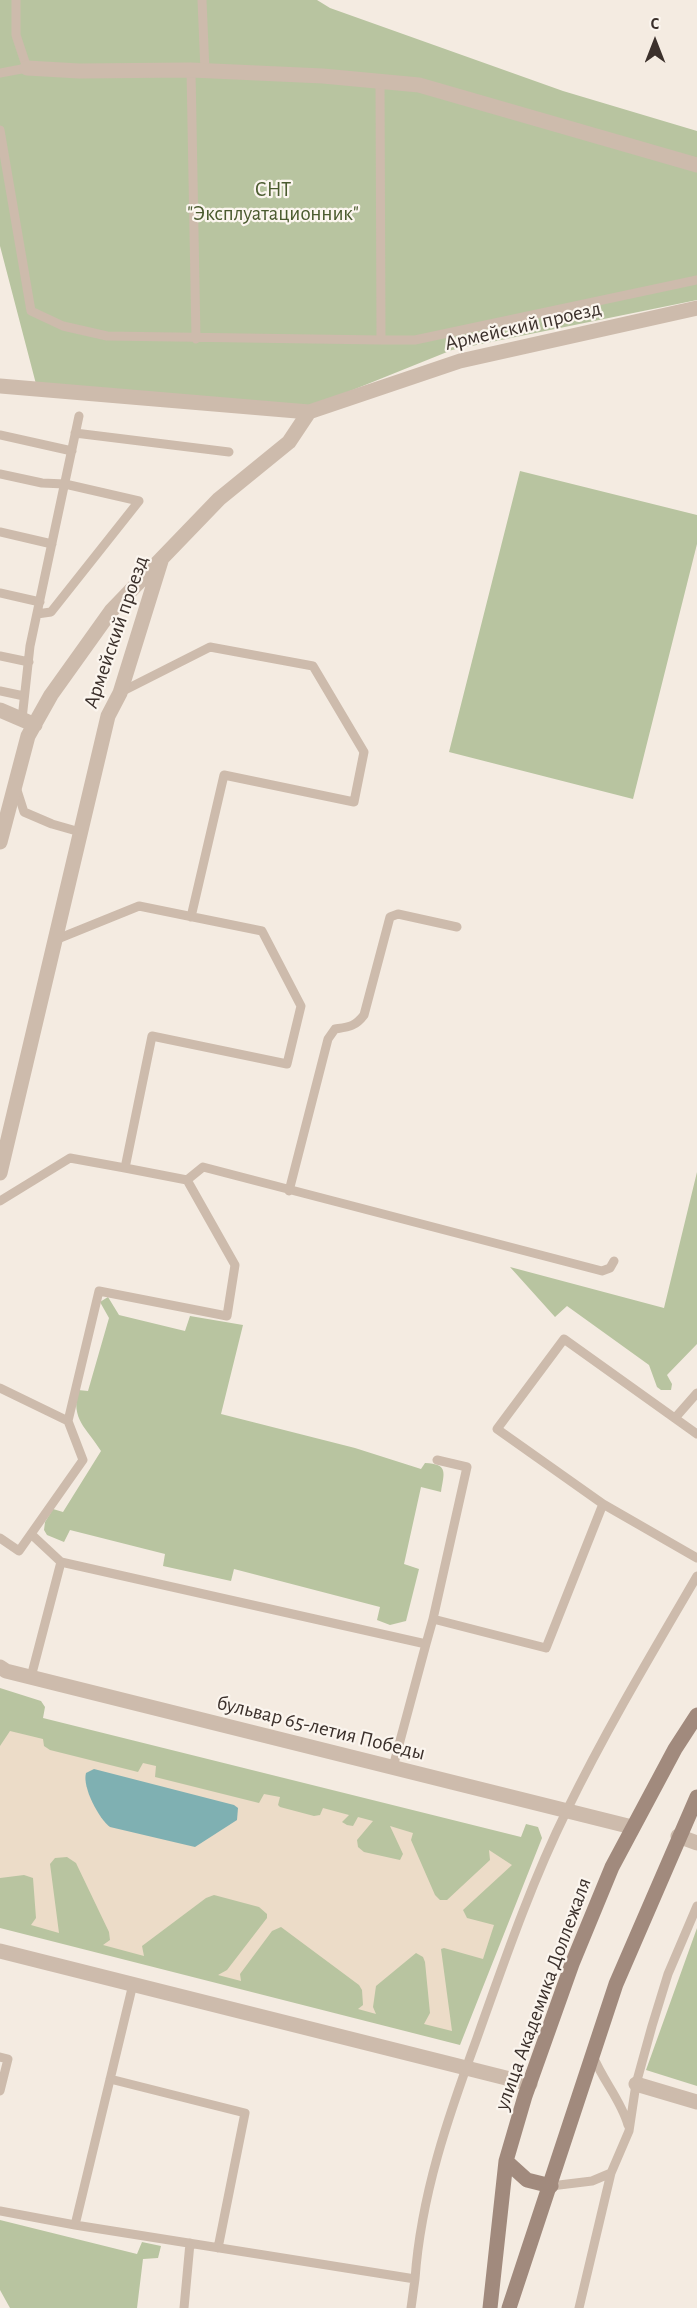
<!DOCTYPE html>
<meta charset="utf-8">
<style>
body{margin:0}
#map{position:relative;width:697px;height:2308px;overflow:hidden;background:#f4ebe1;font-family:"Alegreya Sans",sans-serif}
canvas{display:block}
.north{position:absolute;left:625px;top:12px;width:60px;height:60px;-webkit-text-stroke:4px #fbf5ee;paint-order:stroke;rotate:0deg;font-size:16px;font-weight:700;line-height:24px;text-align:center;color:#3b302b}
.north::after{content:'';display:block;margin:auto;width:21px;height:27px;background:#3b302b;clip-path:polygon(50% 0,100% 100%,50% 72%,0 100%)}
</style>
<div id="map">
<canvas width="697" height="2308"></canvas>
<div class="north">С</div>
</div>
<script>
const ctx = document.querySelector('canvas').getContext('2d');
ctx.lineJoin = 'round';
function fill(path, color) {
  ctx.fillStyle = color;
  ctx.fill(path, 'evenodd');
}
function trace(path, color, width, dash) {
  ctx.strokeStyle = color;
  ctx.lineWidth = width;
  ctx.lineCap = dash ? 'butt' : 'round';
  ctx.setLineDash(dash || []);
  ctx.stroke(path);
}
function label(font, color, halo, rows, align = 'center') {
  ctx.font = font + ' "Alegreya Sans",sans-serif';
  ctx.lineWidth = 4.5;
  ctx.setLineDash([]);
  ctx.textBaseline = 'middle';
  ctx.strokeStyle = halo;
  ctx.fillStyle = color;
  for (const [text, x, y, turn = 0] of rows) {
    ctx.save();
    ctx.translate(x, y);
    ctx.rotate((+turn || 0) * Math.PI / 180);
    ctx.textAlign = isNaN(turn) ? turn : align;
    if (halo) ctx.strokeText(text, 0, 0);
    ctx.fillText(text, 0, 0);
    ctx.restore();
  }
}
fill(new Path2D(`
 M0,0H317L330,8L563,91L697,131V300L452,350L308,408L36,384L0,246Z
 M520,471L697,515V544L633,799L449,752Z
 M697,1172V1344L667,1375L672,1384L671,1390H661L657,1387L649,1365L567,1306L555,1317L510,1267L664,1308Z
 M108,1297L119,1315L185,1331L190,1316L243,1325L221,1414L355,1448L421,1469L425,1463C449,1464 444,1473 441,1492L421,1487L404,1564L419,1569L406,1621L390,1625L377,1620L380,1607L234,1569L231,1581L163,1566L165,1554L70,1530L64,1542L47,1535L44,1530L45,1522L53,1509L63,1512L101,1451C86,1427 71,1420 78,1390L88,1391L109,1318L100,1302Z
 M0,1688L41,1701L45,1707L43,1718L521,1837L526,1824L538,1827L542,1838L460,2045L0,1928Z
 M697,1928V2086L646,2070Z
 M0,2220L137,2254L142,2242L161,2246L158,2258L143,2259L137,2308H10L0,2290Z`), '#b8c4a0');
fill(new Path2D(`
 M10,1731L43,1739L44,1746L50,1750L138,1772L143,1763L156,1766L155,1777L259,1803L264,1794L280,1797L278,1805L280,1807L314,1816L320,1815L323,1808L349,1815L342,1822L347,1825L353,1826L358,1817L373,1821L357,1840L358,1847L364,1852L400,1860L403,1854L390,1826L413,1833L411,1840L435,1895L440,1900H447L490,1860L489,1850L512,1865L463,1910L467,1918L494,1925L483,1959L444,1948L441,1949L452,2031L424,2024L430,2013L425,1962L423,1957L416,1953L376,1986L373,2007L376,2014L358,2009L363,2005L362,1990L359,1985L281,1927L272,1931L240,1974L241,1981L218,1975L227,1970L267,1918V1914L259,1907L214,1895L206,1898L142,1946L144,1956L103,1945L110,1940L109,1932L76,1863L67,1857L55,1858L50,1864L59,1933L31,1925L36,1918L33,1878L24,1875L0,1878V1746Z`), '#ecdcc8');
fill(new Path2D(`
 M94,1769L234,1805L238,1808L237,1820L195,1847L110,1827C99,1819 82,1787 86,1773Z`), '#7fb0b2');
trace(new Path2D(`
 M202,0L205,71
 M191,70L196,339
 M0,73L27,68L16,35V0
 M0,130L31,311L63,326L107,336L381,340L380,81
 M381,340H415L697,280
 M75,433L229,452
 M0,435L72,451
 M0,474L42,483L65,484L139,501L51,612L37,614
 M0,532L52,544
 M0,593L40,602
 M0,656L29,662
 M0,691L24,696
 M121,692L210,647L313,666L364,752L354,802L224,775L191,917
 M22,719L30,646L79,416
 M16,787L24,812L52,824L80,832
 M187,1180L203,1167L602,1271L610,1268L614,1261
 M289,1191L328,1039L335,1029C348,1027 355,1027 364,1015L390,917L398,914L457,927
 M0,1201L70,1158L125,1168L152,1036L287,1064L301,1006L262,931L139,906L55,940
 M0,1388L68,1421L99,1291L227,1316L235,1265L187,1180L125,1168
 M675,1418L697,1393
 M603,1504L697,1558
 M0,1538L19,1551L83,1460L68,1421
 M61,1562L426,1644L393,1767
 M433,1619L467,1467L437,1460
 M426,1644L433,1619L546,1648L603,1504L497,1429L564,1339L697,1434
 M31,1677L61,1562L31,1534
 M133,1984L75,2225L415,2279C421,2195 448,2117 477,2038C504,1962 531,1883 567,1810C606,1730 652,1653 697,1576
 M593,2056C603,2081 621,2100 628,2125
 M0,2057L8,2059L0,2091
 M110,2079L245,2113L218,2248
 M551,2186L592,2181L611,2173
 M0,2211L75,2225
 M184,2308L190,2243
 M411,2308L415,2279
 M579,2308L611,2173L629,2131L636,2084L652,2026L668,1974L697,1906`), '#cdbbac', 9);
trace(new Path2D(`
 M27,68L79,71L191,70L323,76L419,85L697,165
 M0,386L309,412
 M0,710L35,725
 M0,842L28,736L51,695L111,611L219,499L289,442L309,412L460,361L697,308
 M0,1173L108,716L120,693L161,561
 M0,1667L6,1671L632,1827
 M678,1836L697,1843
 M0,1951L530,2084
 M636,2084L697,2102`), '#cdbbac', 15);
trace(new Path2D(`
 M506,2161L527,2180L551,2186
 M490,2308L506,2161L525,2096L572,1964L612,1867L675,1749L697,1715
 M509,2308L616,1984L697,1797`), '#a18a7d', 15);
label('21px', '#4a5a2e', '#fbf5ee', [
 ["СНТ",273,190],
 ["\"Эксплуатационник\"",273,214]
]);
label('21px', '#3b302b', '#fbf5ee', [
 ["Армейский проезд",523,326,-13],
 ["Армейский проезд",116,632,-71],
 ["бульвар 65-летия Победы",321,1728,14],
 ["улица Академика Доллежаля",543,1994,-70]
]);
</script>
